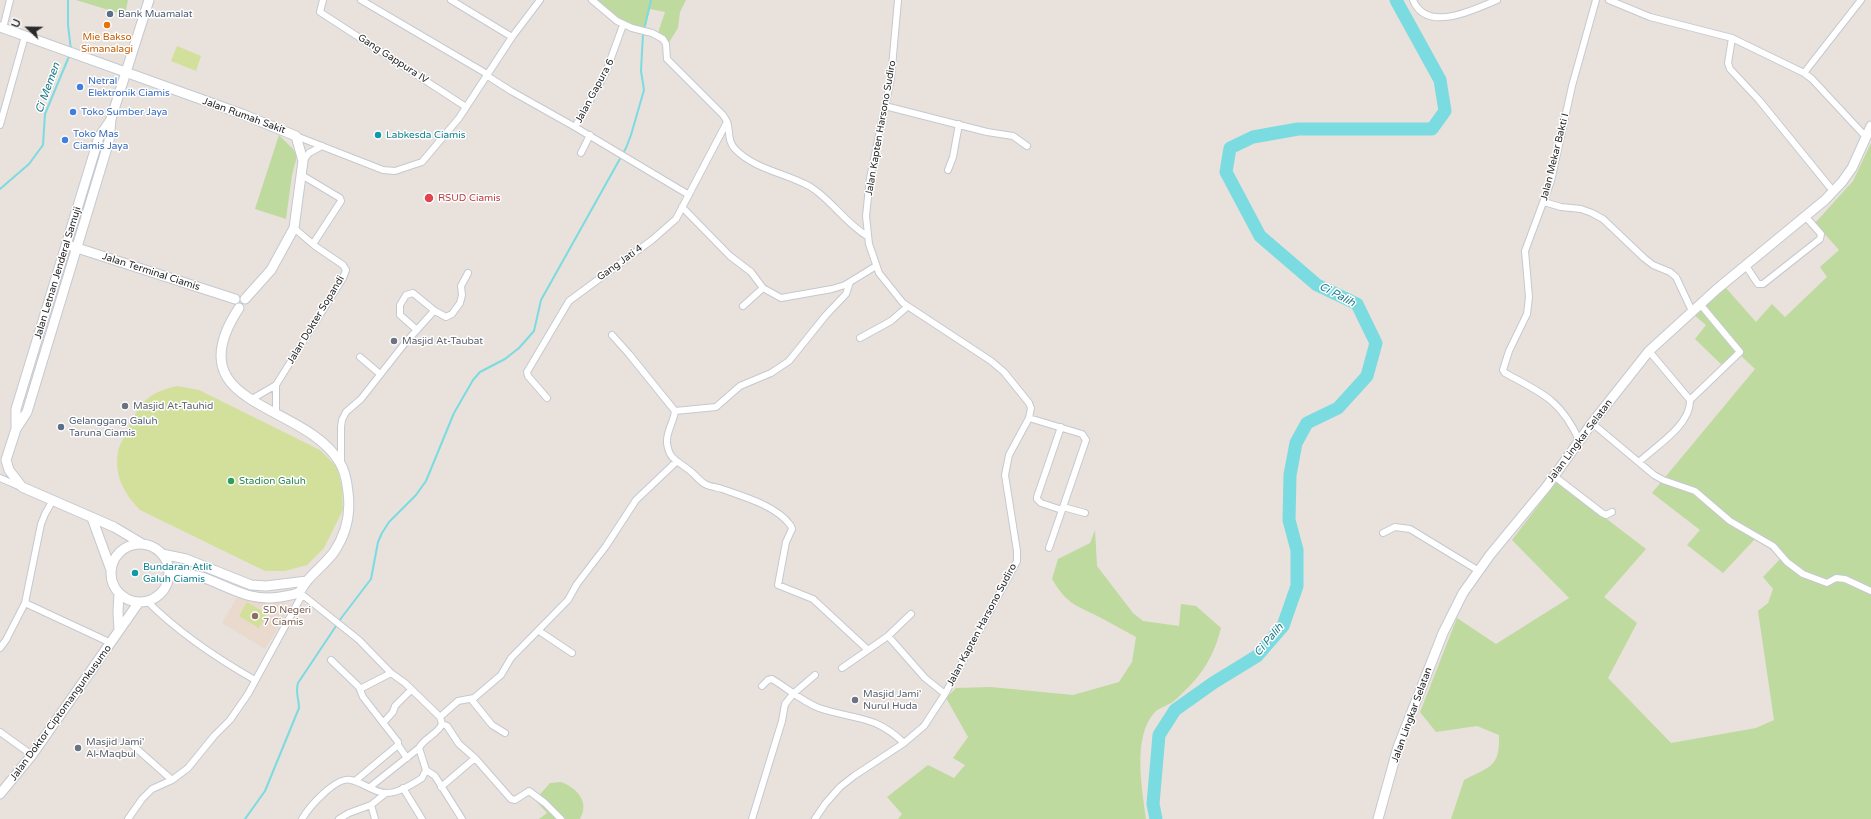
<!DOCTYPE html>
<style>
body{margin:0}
#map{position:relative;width:1871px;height:819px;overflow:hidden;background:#e9e1dc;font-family:"Varela Round",sans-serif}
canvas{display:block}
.north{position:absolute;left:8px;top:8px;width:40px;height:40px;-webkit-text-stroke:3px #fff;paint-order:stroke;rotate:292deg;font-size:11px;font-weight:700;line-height:16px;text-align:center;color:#292929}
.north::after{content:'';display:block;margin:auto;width:14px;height:18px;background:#292929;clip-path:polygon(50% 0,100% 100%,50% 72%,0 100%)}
</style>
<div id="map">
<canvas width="1871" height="819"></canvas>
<div class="north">U</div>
</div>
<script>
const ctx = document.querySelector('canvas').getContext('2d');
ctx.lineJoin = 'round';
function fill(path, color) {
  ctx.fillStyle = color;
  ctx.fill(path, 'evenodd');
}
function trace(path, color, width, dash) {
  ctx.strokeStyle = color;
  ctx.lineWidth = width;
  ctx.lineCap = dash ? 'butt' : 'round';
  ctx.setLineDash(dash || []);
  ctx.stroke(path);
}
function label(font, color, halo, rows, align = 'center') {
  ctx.font = font + ' "Varela Round",sans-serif';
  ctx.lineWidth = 3;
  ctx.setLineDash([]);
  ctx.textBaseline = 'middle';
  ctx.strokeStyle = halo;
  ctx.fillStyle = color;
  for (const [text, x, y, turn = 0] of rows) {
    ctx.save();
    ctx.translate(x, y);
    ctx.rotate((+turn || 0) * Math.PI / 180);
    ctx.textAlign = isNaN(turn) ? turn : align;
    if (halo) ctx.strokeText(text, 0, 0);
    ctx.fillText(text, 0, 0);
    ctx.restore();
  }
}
fill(new Path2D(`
 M238,596L244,599L261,602L280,600L291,606L265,649L222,623Z`), '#e9dacd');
fill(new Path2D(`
 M76,0H128L125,15Z
 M596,0H686L680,12L678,28L668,44L658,33L665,12L650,9L645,29C632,25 618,21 607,11C603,8 601,3 596,0Z
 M279,135L293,149L297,156L292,175L286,219L255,209Z
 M1871,143V819H1451L1464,780C1490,766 1500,768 1499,735L1477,726L1436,732L1420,712L1457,618L1496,644L1569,598L1512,540L1557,481L1646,549L1604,597L1637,623L1608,678L1671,743L1756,728L1774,720L1758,611L1768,603L1773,589L1763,577L1781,558L1772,548L1755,539L1723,573L1687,545L1700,530L1652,493L1755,369L1738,353L1725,368L1695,339L1706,325L1694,315L1726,288L1756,322L1772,304L1785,317L1827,277L1820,267L1839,250L1815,223L1853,181Z
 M1095,530L1097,566L1133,613L1143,621L1179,626L1181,604L1196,606L1221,628C1213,660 1199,679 1174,701C1169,705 1160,707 1155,712C1132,736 1142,789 1146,819H898L902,814L887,797L928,765L954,778L965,765L953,758L968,737L946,698L956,688L991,687L1073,695L1119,682L1132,662L1136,637C1125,631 1114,625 1103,619C1077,605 1068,606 1052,579L1058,559L1090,543Z
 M561,782C577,788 590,802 580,819H539L547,813L535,800L550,783Z`), '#bfda9e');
fill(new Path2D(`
 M177,46L201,56L196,71L171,61Z
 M177,386L199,390L320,450L337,467L342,488L343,510L324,548L307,565L285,571H265L140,510C124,493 114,476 118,452C119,444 126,435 129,427C141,401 148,393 177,386Z
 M247,602L267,614L259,628L239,616Z`), '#d2e09b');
trace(new Path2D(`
 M68,0V25L71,50
 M0,189L29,164L43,145L45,114L70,54
 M245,819L265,791L299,708C299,699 295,692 298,683L342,617L371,579L378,542L382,533L389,522L416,495L426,481L454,413L473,380L480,372L505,359L519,348L534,331L541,300L626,148L631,135L644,90L641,71L643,34L651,0`), '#7adbe0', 2);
trace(new Path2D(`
 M1156,819L1153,804L1159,735L1175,710L1213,683L1257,656L1283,626L1297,586V550L1289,520L1290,475L1296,443L1307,423L1338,408L1367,376L1376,343L1357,304L1317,285L1260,236L1226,172L1230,148L1253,137L1298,129H1432L1445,111L1440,80L1396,0`), '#7adbe0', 13);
const street = new Path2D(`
 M323,0L320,12L466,107
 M361,0L487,74
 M451,0L512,37
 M592,0L617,21L632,28L652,33L663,39L666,44L667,59L723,115C725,118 728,122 728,126C730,135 728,141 735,149C754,169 785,173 809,186C830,198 844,222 867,236
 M1413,0C1427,34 1475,9 1497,0
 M1609,0L1650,17L1732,38L1804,73L1812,79L1866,137
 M3,28L10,0
 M1732,38L1728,63L1730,69L1759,100L1833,191
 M1804,73L1861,0
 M486,75L511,91L575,127L606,72L623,25
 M885,106L987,132L1013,136L1027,146
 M0,125L25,36
 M575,127L689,195
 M296,136L383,170L395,171L422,162L459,118L512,37L540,0
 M581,153L590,135
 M303,161L309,153L322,146
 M948,170L953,157L959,124
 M300,174L340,198L341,201L313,244
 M1544,202L1561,207L1581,209L1592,213L1603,219L1644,258L1653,265L1670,272L1676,277L1692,311
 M682,207L730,256L751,272L763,288
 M1746,266L1758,284H1763L1820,239L1821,234L1805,216
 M743,306L763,288L781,298L832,289L845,285L876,266
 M417,330L400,315V305L406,295L413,293L435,311
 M612,335L629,354L675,411C674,422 666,431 667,443C669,460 678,461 689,470C695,474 699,481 705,484C710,487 717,487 722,489C745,497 777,506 791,526L792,529L786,542L778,585L813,599L868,650L888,636L925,678L945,694
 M860,338L891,321L907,307
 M1649,351L1690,400L1740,352L1700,304
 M360,357L380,374
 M547,398L528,376L527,372L569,301L652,240L676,219L727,122
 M252,399L276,385
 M675,411L716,407L740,386L771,373L789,361L826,315L846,294L850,282
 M276,413V385L343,278L346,270L343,265L315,246L294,228
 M1029,418L1082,434L1086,440L1049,548
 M1592,423L1654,475L1663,480L1695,491L1730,521L1773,546L1787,562L1803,574L1827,583L1836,578L1845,579L1871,591
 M1061,427L1037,497V499L1041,503L1062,510
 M1579,440C1561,400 1542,393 1505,373L1503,370L1509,351L1527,314L1529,297L1525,251L1551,181L1572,86L1596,0
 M1639,462C1656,446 1691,425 1690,400
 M341,463V427L342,420L346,412L361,399L405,343L433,312L435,311L446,317L452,314L460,303L462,295L461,286L468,273
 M1554,476L1602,513L1606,515L1612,512
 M0,478L21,487
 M1063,507L1085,513
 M1383,533L1395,527L1410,529L1479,571
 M299,592L359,640L391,673L405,683L440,717L442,724C438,734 424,738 419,748L426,770L422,778C413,784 397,794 385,793C373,792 362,782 351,780C336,776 309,807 302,819
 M147,601C177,631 218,659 255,680
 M25,603L111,643
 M539,631L572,653
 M888,636L911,614
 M0,648L6,640L25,603L41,524L45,514L53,500
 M331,660L359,687L363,697L398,742V745L355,781
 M842,668L868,650
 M762,686L768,680L772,679C787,688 803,702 819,708C854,720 874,714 904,743
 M360,689L391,673
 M471,699L492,725L505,733
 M440,717L458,701L474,698L501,675L511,658L568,600L577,584L606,546L636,500L676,462
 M383,723L393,712L395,706L411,690
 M442,724L447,726L459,744L475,758L511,799L515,800L529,791L545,803L561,819
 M0,732L32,755
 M129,742L172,780
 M398,745L407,758
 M426,770L435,776L462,819
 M370,787L419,748
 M441,787L475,758
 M403,788L422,819
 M128,819L142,799L152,789L172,780L188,768L214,736L230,720L248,694L302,595
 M339,819L349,813L371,805
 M375,819L371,805L386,793
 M752,819L782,721L785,704L794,693L815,675
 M815,819L825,804L840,787L854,776L904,743L924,726L945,694L1017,561V551L1005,475L1009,455L1029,418L1031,408L1029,403L1004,372L991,361L903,303L879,273L869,244L866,216L870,178L891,78L898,0`);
const secondary = new Path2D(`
 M0,27L242,114L296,136L303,161L294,228L271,270L245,299
 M71,246L235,299
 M16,429V409L99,137L110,121
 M92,518L111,570
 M141,543L114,527L22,487L9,470L6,460L16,429L27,412L109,141L111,119L149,0
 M111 573a29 29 0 1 1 58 0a29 29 0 1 1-58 0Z
 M162,554L186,559L251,585L266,586L307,581
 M169,574C180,574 191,574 202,577C230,587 249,602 280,597C285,596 293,595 298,593C302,590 304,584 307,581C315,571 326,563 334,552C346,534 351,514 348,492C347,483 345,471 340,463C306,402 173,408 239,308
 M119,593L118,612L119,630
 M0,794L32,755L139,602
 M1378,819L1398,747L1443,633L1463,593L1490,555L1547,486L1592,423L1649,351L1717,289L1825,200L1842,182L1852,168L1871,126`);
trace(street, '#c4c9d1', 8);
trace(secondary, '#c4c9d1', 11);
trace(street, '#fff', 6);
trace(secondary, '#fff', 9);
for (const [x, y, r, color] of [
 [110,14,4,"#5c6f8a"],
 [107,25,4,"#e8710a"],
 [80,87,4,"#3f7fe0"],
 [73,112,4,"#3f7fe0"],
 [378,135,4,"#0f9aa8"],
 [65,140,4,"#3f7fe0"],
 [429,198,5,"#e0444e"],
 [394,341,4,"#6b7280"],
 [125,406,4,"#6b7280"],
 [61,427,4,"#5c6f8a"],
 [231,481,4,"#2e9e5b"],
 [135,573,4,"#0f9aa8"],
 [255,616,4,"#8d6e63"],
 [855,700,4,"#6b7280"],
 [78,748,4,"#6b7280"]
]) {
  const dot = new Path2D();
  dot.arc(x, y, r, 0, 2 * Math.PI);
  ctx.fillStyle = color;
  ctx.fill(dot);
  trace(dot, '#fff', 1.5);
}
label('10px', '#4e5e75', '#fff', [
 ["Bank Muamalat",118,14],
 ["Gelanggang Galuh",69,421],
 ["Taruna Ciamis",69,433]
], 'left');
label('10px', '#c56008', '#fff', [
 ["Mie Bakso",107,37],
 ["Simanalagi",107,49]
]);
label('10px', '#292929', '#fff', [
 ["Gang Gappura IV",393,59,33],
 ["Jalan Gapura 6",595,91,-62],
 ["Jalan Rumah Sakit",244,116,20],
 ["Jalan Kapten Harsono Sudiro",881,128,-80],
 ["Jalan Mekar Bakti I",1555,157,-76],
 ["Gang Jati 4",620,263,-36],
 ["Jalan Terminal Ciamis",151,272,18],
 ["Jalan Letnan Jenderal Samuji",58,273,-73],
 ["Jalan Dokter Sopandi",316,320,-59],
 ["Jalan Lingkar Selatan",1580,441,-53],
 ["Jalan Kapten Harsono Sudiro",982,625,-62],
 ["Jalan Doktor Ciptomangunkusumo",61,713,-54],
 ["Jalan Lingkar Selatan",1412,715,-70]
]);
label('10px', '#366cbe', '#fff', [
 ["Netral",88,81],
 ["Elektronik Ciamis",88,93],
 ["Toko Sumber Jaya",81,112],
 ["Toko Mas",73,134],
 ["Ciamis Jaya",73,146]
], 'left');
label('10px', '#0d838f', '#fff', [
 ["Labkesda Ciamis",386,135],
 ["Bundaran Atlit",143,567],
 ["Galuh Ciamis",143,579]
], 'left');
label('10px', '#be3a42', '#fff', [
 ["RSUD Ciamis",438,198]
], 'left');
label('10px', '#5b616d', '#fff', [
 ["Masjid At-Taubat",402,341],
 ["Masjid At-Tauhid",133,406],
 ["Masjid Jami'",863,694],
 ["Nurul Huda",863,706],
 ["Masjid Jami'",86,742],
 ["Al-Maqbul",86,754]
], 'left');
label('10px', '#27864d', '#fff', [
 ["Stadion Galuh",239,481]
], 'left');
label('10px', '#785e54', '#fff', [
 ["SD Negeri",263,610],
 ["7 Ciamis",263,622]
], 'left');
label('italic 11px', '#1c7b89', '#fff', [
 ["Ci Memen",48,88,-70],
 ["Ci Palih",1337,295,28],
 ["Ci Palih",1269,640,-50]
]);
</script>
